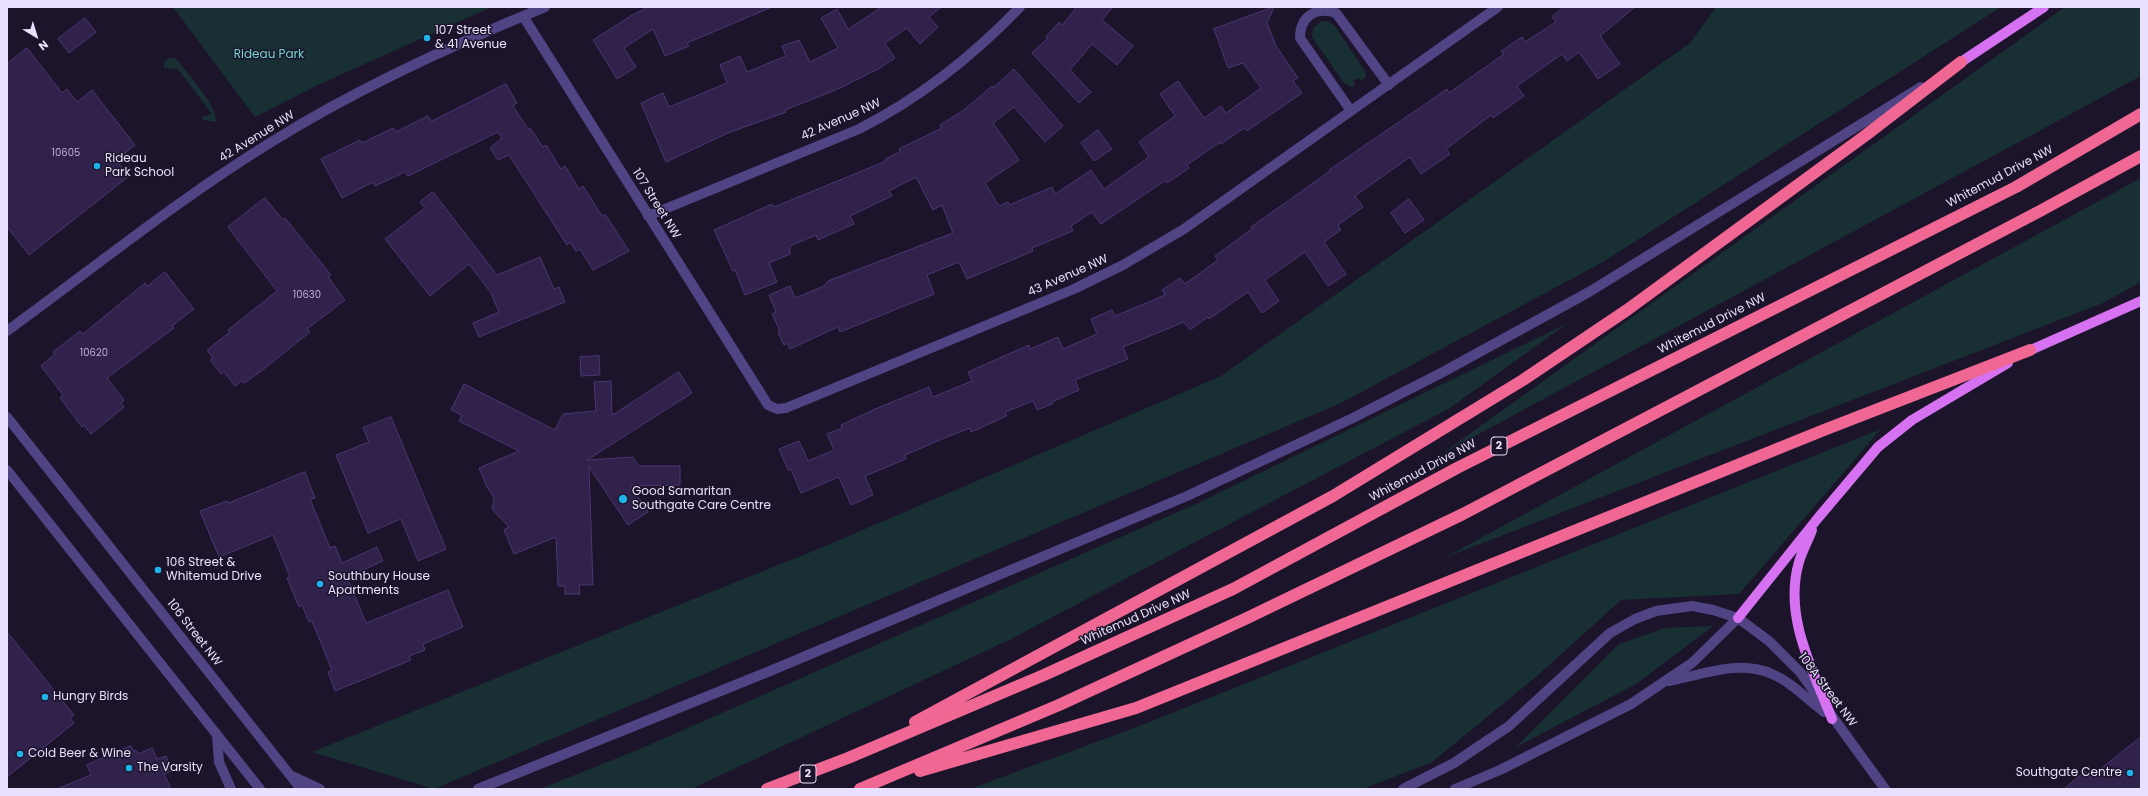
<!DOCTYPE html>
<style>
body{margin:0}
#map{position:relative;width:2148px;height:796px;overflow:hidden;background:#1b142a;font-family:Poppins,sans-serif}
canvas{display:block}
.frame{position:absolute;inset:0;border:8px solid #e8e0fc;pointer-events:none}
.north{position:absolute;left:16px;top:16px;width:40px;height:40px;-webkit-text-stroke:3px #1b142a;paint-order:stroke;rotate:142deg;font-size:11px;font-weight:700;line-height:16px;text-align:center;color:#e8e0fc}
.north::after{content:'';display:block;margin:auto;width:14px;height:18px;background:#e8e0fc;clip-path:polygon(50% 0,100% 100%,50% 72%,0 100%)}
</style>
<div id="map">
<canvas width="2148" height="796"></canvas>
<div class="frame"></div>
<div class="north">N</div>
</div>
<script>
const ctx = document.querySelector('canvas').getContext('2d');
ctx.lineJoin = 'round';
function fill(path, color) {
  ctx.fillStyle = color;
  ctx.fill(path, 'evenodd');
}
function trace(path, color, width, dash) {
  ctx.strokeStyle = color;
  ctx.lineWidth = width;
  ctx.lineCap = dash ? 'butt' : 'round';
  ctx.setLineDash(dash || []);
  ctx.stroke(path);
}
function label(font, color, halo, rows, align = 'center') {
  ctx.font = font + ' Poppins,sans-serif';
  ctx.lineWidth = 3;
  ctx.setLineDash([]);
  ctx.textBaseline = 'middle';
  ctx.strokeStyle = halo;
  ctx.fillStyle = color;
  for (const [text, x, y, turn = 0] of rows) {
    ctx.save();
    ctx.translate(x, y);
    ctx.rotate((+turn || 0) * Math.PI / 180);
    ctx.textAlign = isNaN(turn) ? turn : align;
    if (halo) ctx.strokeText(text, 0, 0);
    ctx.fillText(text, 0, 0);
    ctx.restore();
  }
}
fill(new Path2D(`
 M173,7H492L322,83L255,117Z
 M1716,7H2001L1603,262L1341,403L434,789L312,752L816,550L1221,376L1690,43Z
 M2065,7H2141V76L1440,455Z
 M1321,21H1326L1334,25L1365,71L1366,77L1361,81L1359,78L1353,81L1355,85L1352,87L1344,83L1312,37L1313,28Z
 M169,58H174L178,61C187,73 218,107 216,122L203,120L202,117L212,114L178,69L164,68V62Z
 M2141,178V282L2103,303L1444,558Z
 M1568,323L1450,408L1009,640L691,789H540L647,746L1198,503Z
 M1881,429L1739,594L1621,600L1536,677L1432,762L1363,789H970L1142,725Z
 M1713,626L1636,684L1516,747L1619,644L1665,628Z`), '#183034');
const building = new Path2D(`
 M649,7H772L687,43L689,46L665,56L653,29L624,48L636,67L617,79L593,40L634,14Z
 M882,7H941L929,17L938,27L920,44L907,28L885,43L895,58L880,68L838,89L785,110L786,112L728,133L666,162L641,103L663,93L669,107L727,83L720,65L740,56L747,72L786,56L782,46L799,40L810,62L838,48L821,18L837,9L848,29Z
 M1077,7H1113L1102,20L1133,46L1117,65L1092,44L1070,70L1091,92L1079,103L1032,53L1047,39L1046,37L1059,22L1062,25Z
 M1274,7L1267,23L1276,46L1298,78L1293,81L1302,93L1247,131L1244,128L1221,144L1220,142L1187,165L1189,168L1167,183L1166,180L1101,224L1092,212L1071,226L1073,231L1032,248L1033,251L967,279L959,262L927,275L934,294L840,332L838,327L790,349L787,343L784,345L778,332L780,331L772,314L776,312L769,295L790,286L795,298L824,286L828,281L953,233L942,205L933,210L916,177L889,191L892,196L850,216L854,224L818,240L816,235L790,246V254L769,263L777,282L745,295L735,270L733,271L714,230L772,204L774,207L886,161L885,159L900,152L899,149L942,128L940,125L964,110L992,86L993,88L1014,69L1063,126L1045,142L1014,107L993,123L1019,160L985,183L999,206L1008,202L1009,205L1052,187L1055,194L1091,170L1104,189L1149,157L1139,142L1175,116L1160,94L1178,81L1204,118L1221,106L1226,113L1261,88L1243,63L1228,68L1214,29Z
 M1565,7H1635L1600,36L1620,64L1598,79L1579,52L1567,61L1562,54L1517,86L1524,96L1493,118L1491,115L1446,149L1450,154L1421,174L1410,157L1355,196L1363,207L1338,225L1341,230L1324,242L1346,274L1328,286L1305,252L1265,280L1279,301L1262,313L1248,292L1209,319L1208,317L1190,330L1184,322L1123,347L1128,359L1075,380L1079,390L1052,402V404L1037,410L1033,401L1005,412L1007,416L971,432L970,428L947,437L905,455L906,459L865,476L873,495L851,505L839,477L801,493L791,469L788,470L779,449L799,441L808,461L834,450L827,434L842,428L841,425L875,409L929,387L933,397L972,381L968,372L1029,345L1030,349L1058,337L1063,349L1097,334L1091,319L1112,310L1115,316L1165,295L1162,290L1180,278L1185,284L1218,260L1215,256L1252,229L1251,227L1330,171L1329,170L1447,89L1449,93L1504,54L1501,51L1522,37L1525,42L1556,22L1552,17Z
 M85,18L96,32L69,53L58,39Z
 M27,48L62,93L67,89L77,102L92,90L135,145L116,160L129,176L29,255L7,227V64Z
 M506,84L517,103L513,106L528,129L530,128L543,147L546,145L561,169L565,166L579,189L583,186L602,216L605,214L629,251L593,270L580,249L576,251L570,242L567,245L509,155L498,160L490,148L502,138L498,132L408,176L405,172L375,186L373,182L342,198L321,159L360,140L362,143L393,128L396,132L428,116L431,121Z
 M1098,130L1112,149L1094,161L1081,143Z
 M433,192L497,275L540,257L554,289L559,287L565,302L479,337L473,323L499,312L491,293L469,264L430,296L385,239L425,208L420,202Z
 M265,198L283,220L285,218L331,275L328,277L345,300L307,329L310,332L260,372L244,383L242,381L235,386L224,372L221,374L210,360L213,358L207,350L230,332L228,330L277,291L228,227Z
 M1409,199L1424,220L1405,233L1391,213Z
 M165,272L194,309L172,326L174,328L107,378L124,400L121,403L124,407L91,434L84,425L82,427L60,398L63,395L41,366L55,354L53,352L80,331L83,334L145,283L147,286Z
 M599,356L600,375L581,376L580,357Z
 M679,372L692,393L587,460L633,457L639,466H680V485L631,486L648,512L628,525L589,467L593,585H579L580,594H565V586H558L556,537L514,554L504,530L509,527L492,509L494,498L487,487L479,468L519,451L459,421L462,415L451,410L464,384L555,430L563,414L596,411L594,382L611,381L612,415Z
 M391,417L446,549L418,561L401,519L368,533L336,455L369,442L363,428Z
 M305,472L315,498L310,499L330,548L335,546L342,563L377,547L383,561L347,577L366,623L448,590L463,627L423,644L425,650L409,656L411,660L335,691L328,672L332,670L312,621L309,622L302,605L299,607L287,578L290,577L273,535L219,557L200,511L227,501L228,503Z
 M7,632L74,715L70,718L74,723L7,777Z
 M2141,737V789H2064L2085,771L2090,777Z
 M131,746L133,751L136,750L138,754L152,748L157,759L166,756L172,771L164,774L171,789H57L91,775L87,765Z`);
fill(building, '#30224a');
trace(building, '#4c3673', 1);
trace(new Path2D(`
 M523,16L768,405L777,409L786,408L1074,289L1123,265L1184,229L1498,7
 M1351,111L1300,38C1300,17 1315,6 1336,13L1389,85
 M648,216L859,129C920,98 973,56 1020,7
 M7,331C95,267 180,198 273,141C358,88 452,45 545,7
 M7,417L301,789
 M7,470L260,789
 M1669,681C1702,675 1739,659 1772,674C1791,682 1807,699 1824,712
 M217,735L219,762L231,789
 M292,776L320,789
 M478,789L770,671L1187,496L1353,418L1443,372L1589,292L1921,87
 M1403,789L1454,763L1509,726L1610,633L1635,619L1656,611L1692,606L1713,610L1738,618L1769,641L1800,672L1885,789
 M1455,789L1500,770L1631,704L1692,663L1738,618`), '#514485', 10);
trace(new Path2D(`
 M1961,62L2044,7
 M2024,353L2141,301
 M1812,530C1808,541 1802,551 1799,562C1783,616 1813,670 1832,719
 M1738,618L1818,518L1878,447L1912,420L2008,363`), '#d672f1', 10);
trace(new Path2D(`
 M915,722L1333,496L1523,380L1627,310L1866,135L1961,62
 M920,771L1136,708L1824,430L2030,350
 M767,789L848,758L1044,675L1233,589L1457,468L2016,187L2141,114
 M860,789L1059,705L1245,619L1463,514L2040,211L2141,156`), '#f06793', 12);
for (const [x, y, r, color] of [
 [427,38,4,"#1fb4e9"],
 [97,166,4,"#1fb4e9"],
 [623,499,5,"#1fb4e9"],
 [158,570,4,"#1fb4e9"],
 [320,584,4,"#1fb4e9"],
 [45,697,4,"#1fb4e9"],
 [20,754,4,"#1fb4e9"],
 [129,768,4,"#1fb4e9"],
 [2130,773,4,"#1fb4e9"]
]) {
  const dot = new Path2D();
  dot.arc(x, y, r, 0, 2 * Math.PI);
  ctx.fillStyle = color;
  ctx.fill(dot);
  trace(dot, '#1b142a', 1.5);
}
label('10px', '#bab0d0', null, [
 ["10605",66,153],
 ["10630",307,295],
 ["10620",94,353]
]);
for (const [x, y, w] of [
 [1499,446,16],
 [808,774,16]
]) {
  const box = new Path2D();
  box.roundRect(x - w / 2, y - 9, w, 18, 3);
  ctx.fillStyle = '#1b142a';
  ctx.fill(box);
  trace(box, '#e8e0fc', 1);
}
label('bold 11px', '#e8e0fc', null, [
 ["2",1499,446],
 ["2",808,774]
]);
label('12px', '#e8e0fc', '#1b142a', [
 ["107 Street",435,31],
 ["& 41 Avenue",435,45],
 ["Rideau",105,159],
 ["Park School",105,173],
 ["Good Samaritan",632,492],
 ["Southgate Care Centre",632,506],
 ["106 Street &",166,563],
 ["Whitemud Drive",166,577],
 ["Southbury House",328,577],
 ["Apartments",328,591],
 ["Hungry Birds",53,697],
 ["Cold Beer & Wine",28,754],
 ["The Varsity",137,768],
 ["Southgate Centre",2122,773,"right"]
], 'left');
label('12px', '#72d7ce', '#1b142a', [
 ["Rideau Park",269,55]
]);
label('12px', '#e8e0fc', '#1b142a', [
 ["42 Avenue NW",841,120,-24],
 ["42 Avenue NW",257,137,-32],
 ["Whitemud Drive NW",2000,177,-28],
 ["107 Street NW",656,204,58],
 ["43 Avenue NW",1068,276,-24],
 ["Whitemud Drive NW",1712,324,-27],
 ["Whitemud Drive NW",1423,471,-28],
 ["Whitemud Drive NW",1136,618,-24],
 ["106 Street NW",194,633,52],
 ["108A Street NW",1827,690,53]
]);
</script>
